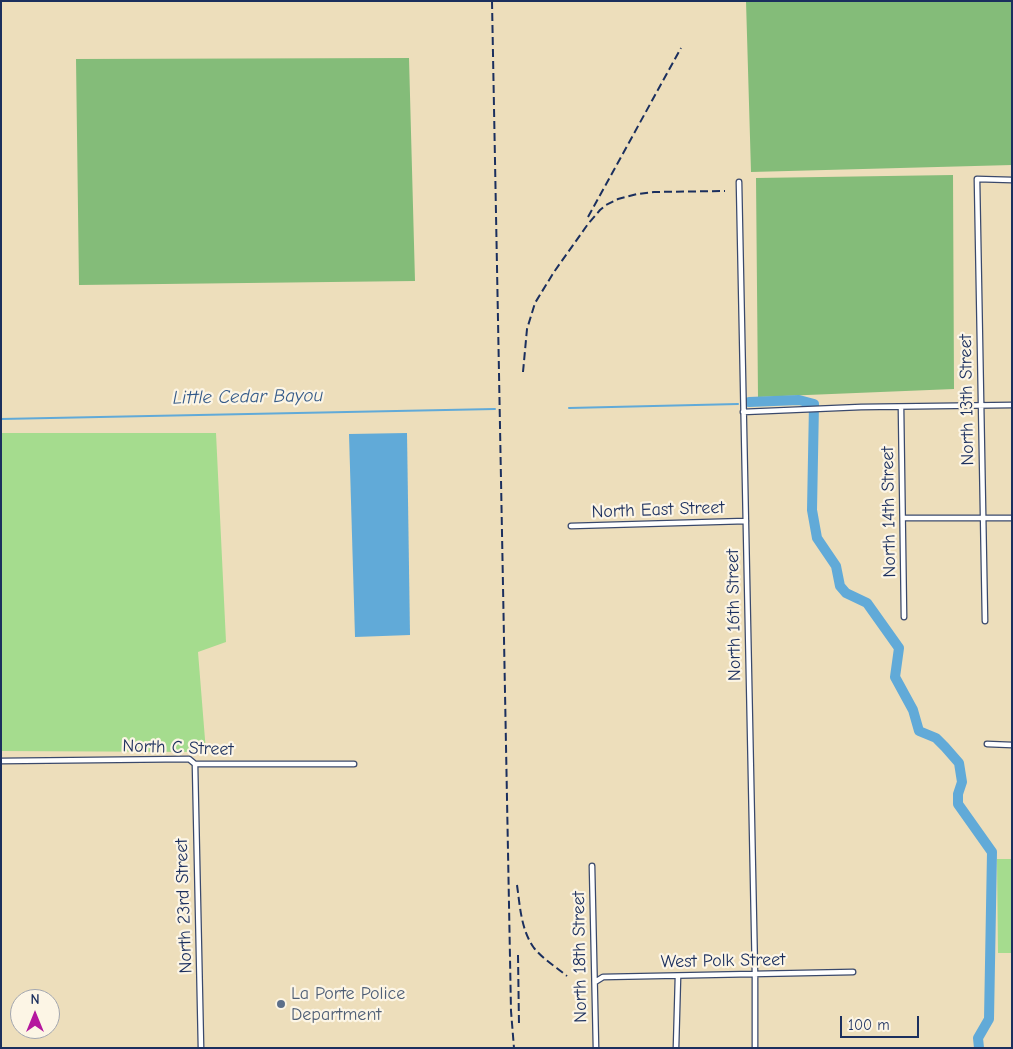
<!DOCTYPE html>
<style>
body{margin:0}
#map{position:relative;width:1013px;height:1049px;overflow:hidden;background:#eddebb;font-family:"Comic Neue",sans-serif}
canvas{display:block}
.frame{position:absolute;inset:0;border:2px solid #1b2f5e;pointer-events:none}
.north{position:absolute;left:10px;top:989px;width:50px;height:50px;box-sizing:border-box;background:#fcf5e5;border:1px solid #a2a6af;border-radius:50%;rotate:0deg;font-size:14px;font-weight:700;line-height:20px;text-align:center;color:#1b2f5e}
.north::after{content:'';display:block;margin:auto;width:18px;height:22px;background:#b5179e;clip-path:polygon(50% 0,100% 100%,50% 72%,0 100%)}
.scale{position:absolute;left:840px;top:1016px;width:79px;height:22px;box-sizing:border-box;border:2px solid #1b2f5e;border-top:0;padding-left:6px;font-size:15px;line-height:18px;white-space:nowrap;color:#1b2f5e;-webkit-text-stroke:4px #fcf5e5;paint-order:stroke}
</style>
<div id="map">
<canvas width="1013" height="1049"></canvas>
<div class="frame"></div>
<div class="north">N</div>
<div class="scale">100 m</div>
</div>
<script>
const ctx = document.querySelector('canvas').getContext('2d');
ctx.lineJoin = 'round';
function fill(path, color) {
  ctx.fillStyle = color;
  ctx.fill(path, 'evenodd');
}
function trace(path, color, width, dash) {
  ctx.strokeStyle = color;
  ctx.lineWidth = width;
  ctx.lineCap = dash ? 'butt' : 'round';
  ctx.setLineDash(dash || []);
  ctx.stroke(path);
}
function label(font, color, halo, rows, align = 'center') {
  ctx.font = font + ' "Comic Neue",sans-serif';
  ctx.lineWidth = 4.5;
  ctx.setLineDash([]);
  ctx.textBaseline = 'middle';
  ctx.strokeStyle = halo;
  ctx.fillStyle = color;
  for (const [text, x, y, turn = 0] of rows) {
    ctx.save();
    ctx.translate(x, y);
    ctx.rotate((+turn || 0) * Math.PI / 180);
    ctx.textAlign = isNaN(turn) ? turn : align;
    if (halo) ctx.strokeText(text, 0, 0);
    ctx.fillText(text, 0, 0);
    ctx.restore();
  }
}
fill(new Path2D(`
 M1,433H216L226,642L198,652L206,752L1,751Z
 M997,859H1012V953H998Z`), '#a5dc8e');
fill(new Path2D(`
 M746,1H1012V165L751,172Z
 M409,58L415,281L79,285L76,59Z
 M953,175L954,389L758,397L756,178Z`), '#84bc79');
fill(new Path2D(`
 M407,433L410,635L355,637L349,434Z`), '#61aad8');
trace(new Path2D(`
 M569,408L738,404
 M1,419L495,409`), '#61aad8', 2);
trace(new Path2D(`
 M749,402L799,400L814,404L812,510L817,538L836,566L840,586L846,593L867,603L899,648L895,677L913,710L919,731L936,738L945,747L959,763L962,782L958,794V804L992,852L989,1019L978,1038L979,1048`), '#61aad8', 10);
const street = new Path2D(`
 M739,182L755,974V1048
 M901,407L904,617
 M743,412L861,407L1012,405
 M903,518H1012
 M571,526L746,521
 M985,621L977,179L1012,180
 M987,744L1012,745
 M1,761L189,759L195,764H354
 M195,764L201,1048
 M592,866L596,1048
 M595,982L603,977L853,972
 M676,1048L678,976`);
trace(street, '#3a496c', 7);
trace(street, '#fff', 4.5);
trace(new Path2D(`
 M492,1L511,1011L514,1048
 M588,217L681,48
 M523,372L527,329L535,303L554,272L588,224L600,210L606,205L618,199L637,194L654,192L725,191
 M517,885C520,906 521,930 534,948C543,959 556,967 567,976
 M518,955L519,1025`), '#1b2f5e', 2, [8, 4]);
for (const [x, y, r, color] of [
 [281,1004,5,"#5c6f8a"]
]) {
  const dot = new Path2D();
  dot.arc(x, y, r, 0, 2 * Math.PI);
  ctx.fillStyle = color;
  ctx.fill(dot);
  trace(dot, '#fcf5e5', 2);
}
label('18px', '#1b2f5e', '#fcf5e5', [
 ["North 13th Street",967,400,-91],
 ["North East Street",658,510,-2],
 ["North 14th Street",889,512,-91],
 ["North 16th Street",734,615,-91],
 ["North C Street",178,748,2],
 ["North 23rd Street",184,906,-92],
 ["North 18th Street",580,957,-91],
 ["West Polk Street",723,961,-1]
]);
label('18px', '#4e5e75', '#fcf5e5', [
 ["La Porte Police",291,994],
 ["Department",291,1015]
], 'left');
label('italic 19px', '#345a89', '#fcf5e5', [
 ["Little Cedar Bayou",248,397,-1]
]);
</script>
